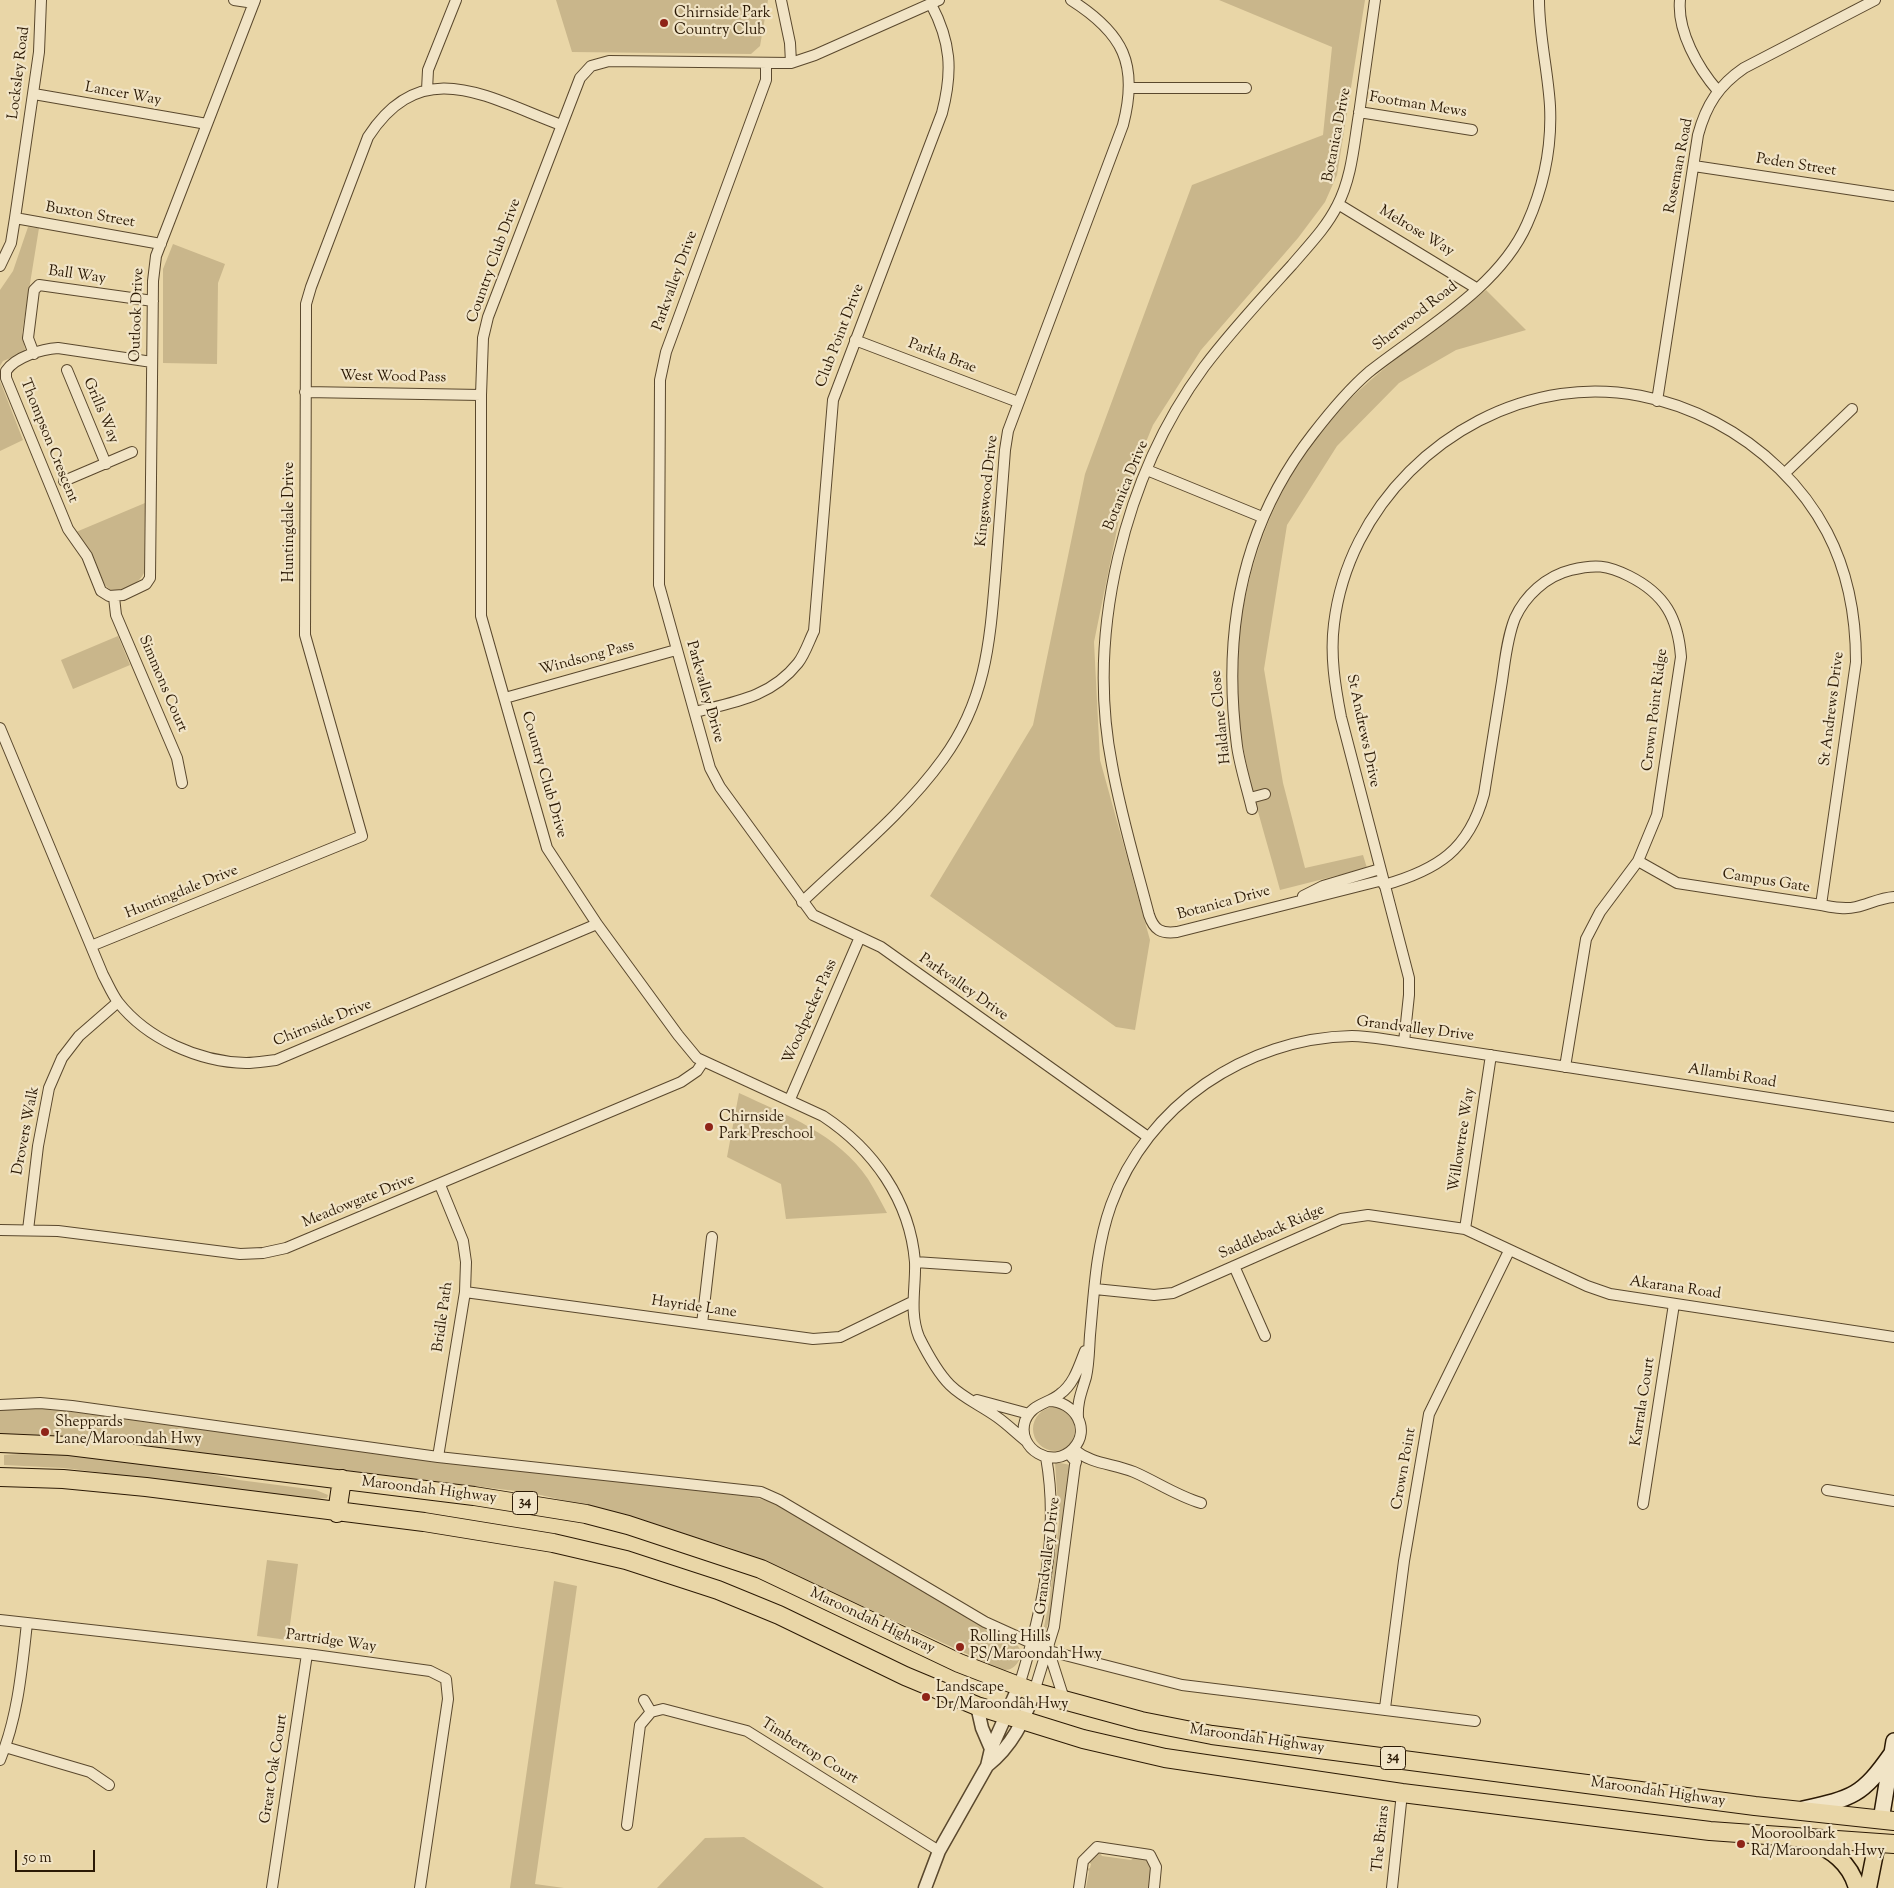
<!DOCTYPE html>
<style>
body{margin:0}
#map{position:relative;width:1894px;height:1888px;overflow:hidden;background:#e9d6a7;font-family:"Sorts Mill Goudy",serif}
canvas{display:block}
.scale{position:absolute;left:15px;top:1850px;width:80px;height:22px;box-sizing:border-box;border:2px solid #2b1904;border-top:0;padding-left:6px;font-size:15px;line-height:18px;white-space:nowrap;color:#2b1904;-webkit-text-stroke:4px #f1e4c6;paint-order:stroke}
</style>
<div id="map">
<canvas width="1894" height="1888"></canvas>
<div class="scale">50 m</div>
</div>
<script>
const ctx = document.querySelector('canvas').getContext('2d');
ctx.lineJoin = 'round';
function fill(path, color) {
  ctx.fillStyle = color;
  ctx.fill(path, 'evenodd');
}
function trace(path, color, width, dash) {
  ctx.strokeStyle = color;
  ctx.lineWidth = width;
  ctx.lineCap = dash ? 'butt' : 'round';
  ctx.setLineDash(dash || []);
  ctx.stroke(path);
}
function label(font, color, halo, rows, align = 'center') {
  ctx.font = font + ' "Sorts Mill Goudy",serif';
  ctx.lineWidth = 4.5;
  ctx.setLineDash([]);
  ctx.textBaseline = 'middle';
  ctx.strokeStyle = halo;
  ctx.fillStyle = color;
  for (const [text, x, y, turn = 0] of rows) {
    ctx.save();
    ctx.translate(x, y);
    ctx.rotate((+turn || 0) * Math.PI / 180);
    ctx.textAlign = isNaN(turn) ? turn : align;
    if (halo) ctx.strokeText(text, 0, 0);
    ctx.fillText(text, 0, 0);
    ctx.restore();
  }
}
fill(new Path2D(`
 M556,0H768L760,46L751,54L572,52Z
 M1219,0H1365L1337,175L1325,202L1298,238L1201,350L1153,425L1124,495L1094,642L1100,760L1150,940L1135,1030L1116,1027L930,896L1033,725L1085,474L1192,185L1323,135L1332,47Z
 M28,227L39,228L22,333L25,349L24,353L3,361L0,366V290L13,271Z
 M173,244L225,264L218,283L217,364L163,363V269Z
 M1486,290L1526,330L1456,350L1399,383L1337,446L1287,525L1264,669L1283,783L1305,868L1363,855L1367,868L1280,890C1265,834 1246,778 1239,721C1227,616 1263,494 1335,415C1378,367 1436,331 1486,290Z
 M0,381L23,440L0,451Z
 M145,503L144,573C139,584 122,593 110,590L105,585L90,552L76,532Z
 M118,636L130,665L73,689L61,660Z
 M739,1093C786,1115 838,1134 868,1179C875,1190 881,1202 887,1213L786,1219L781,1184L727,1157Z
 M1033 1429a22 22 0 1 1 44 0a22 22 0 1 1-44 0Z
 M0,1409H51L396,1456L749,1496L772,1502L1007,1640C1010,1642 1015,1644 1018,1646C1025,1656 1016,1670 1005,1670C1000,1669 994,1666 989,1664L773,1565L728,1547L600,1509L532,1493L131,1444L54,1436L0,1435Z
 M34,1453L63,1454L179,1467L239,1480L316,1490L328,1495L327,1498L314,1499L64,1468L4,1465V1455Z
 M1055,1462L1071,1465L1051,1615L1045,1633L1042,1636L1049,1603L1059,1522Z
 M267,1560L298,1564L288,1640L257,1636Z
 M554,1581L577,1586L535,1884L564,1888H510Z
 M744,1837L824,1888H657L705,1838Z
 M1099,1852L1102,1856L1131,1860L1135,1857L1146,1859L1151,1870L1149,1888H1086L1089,1871L1086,1869L1090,1868L1091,1864L1086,1860Z`), '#c9b68b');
const minor = new Path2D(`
 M234,0L254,3
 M781,0L790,43L791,63
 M939,0L815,55L791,63L609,61L591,66L580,78L488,317L483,338L481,395V616L547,848L597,924L678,1035L697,1058L823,1116C873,1149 910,1200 915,1262C916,1287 909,1312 919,1337C927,1353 937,1372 950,1385C963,1398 982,1406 997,1417C1007,1424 1016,1433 1026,1441
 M1375,0C1370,38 1364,76 1359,114C1354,143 1352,178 1337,206C1326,228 1308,246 1292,265C1262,298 1231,331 1204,367C1124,476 1086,632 1112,765C1121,816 1136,865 1149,915C1154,930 1161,934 1177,932L1383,880
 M1680,0C1677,31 1698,68 1718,91
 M766,63V80L666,352L660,380L659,585L710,768L720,787L813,915L881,947L1148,1137
 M1130,88H1246
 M427,90L428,70L456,0
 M34,94L207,124
 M1359,112L1472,130
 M1694,166L1894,196
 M1338,204L1476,288
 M15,218L161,244
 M0,266L11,243L15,218L39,52L41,0
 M855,340L1018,402
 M34,354L28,338L34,290L39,285L153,301
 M152,362L58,348C42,349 15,357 6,371V378L68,529L87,556L101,591L109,596L123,595L146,584L150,578L153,281L156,256L255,0
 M67,370L106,464
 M305,392L481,395
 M1657,401L1698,135C1706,105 1719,85 1744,68L1875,0
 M1147,470L1262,517
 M1785,473L1852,409
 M64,481L132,452
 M114,597L116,615L177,758L182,783
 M505,698L676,650
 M695,712C735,702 771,697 798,663C805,654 809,641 814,631L833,400L942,113C953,71 951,42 931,4
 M0,728L103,975C108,984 112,994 118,1002C147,1039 199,1062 246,1063C256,1063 266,1061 276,1060L597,924
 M1250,798L1265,794
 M1252,809C1247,788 1240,767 1237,746C1222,632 1241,526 1313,434C1330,412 1348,390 1369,372C1422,330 1499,288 1527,224C1544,186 1552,147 1550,106C1548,71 1539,36 1539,0
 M1638,861L1677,883L1821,905C1832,907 1844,910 1856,907C1869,904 1880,898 1894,897
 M1384,885C1437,870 1469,850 1484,794C1490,757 1496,719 1502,681C1505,661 1507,638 1515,618C1525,596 1546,576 1571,570C1595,564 1607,565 1629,576C1665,594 1678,618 1681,657L1657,815L1638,861L1600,912L1586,939L1565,1067
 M1303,896L1323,886L1380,869
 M802,902C850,856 904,813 943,759C987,699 990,639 996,568C999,529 1002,490 1005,450L1008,431L1123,125C1139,64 1123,33 1071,0
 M91,946L362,836L305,635L306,323V304L311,287L368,137C422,53 488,98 561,125
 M1404,1042L1409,995V978L1341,717C1335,686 1330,655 1334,624C1348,507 1446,411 1561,394C1666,378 1778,439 1827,532C1848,572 1856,618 1856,662L1821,905
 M790,1099L860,937
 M1465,1229L1491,1055
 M0,1230L58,1231L240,1254L263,1253L286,1248L681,1082L697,1071L703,1062
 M28,1230L38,1146L49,1088L62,1058L79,1036L118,1002
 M915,1262L1006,1268
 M1234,1266L1265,1336
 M1095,1289L1154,1295L1173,1293L1341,1219L1368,1215L1465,1229L1587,1286L1610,1294L1894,1337
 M465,1292L813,1339L840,1337L912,1302
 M702,1324L712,1237
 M977,1400L1029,1414
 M1049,1401C1074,1401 1092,1429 1073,1449C1053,1470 1016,1449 1025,1421C1031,1404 1048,1404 1060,1394C1074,1384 1079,1366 1085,1351
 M0,1405L40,1403L72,1406L438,1457L761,1492L779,1500L985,1622L1049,1651L1182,1685L1475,1721
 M1078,1417C1077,1402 1082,1391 1086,1377C1089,1364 1089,1349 1090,1335C1094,1292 1096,1247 1111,1205C1147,1105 1246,1038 1352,1036C1369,1036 1387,1040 1404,1042L1894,1117
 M1073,1449C1093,1465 1112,1463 1134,1472C1157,1482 1177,1496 1201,1503
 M438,1457L465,1292L466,1262L463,1241L440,1185
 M1827,1490L1894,1501
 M1643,1504L1674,1304
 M0,1620L307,1654L430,1671L446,1679L448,1699L420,1888
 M1049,1652L1065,1702
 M1019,1686C1042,1611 1060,1535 1046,1457
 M1034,1692L1054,1627L1075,1465L1076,1462L1068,1453
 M644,1700L651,1712
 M1385,1708L1404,1561L1429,1414L1509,1251
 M5,1747L90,1772L109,1785
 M0,1760C18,1717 22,1668 27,1623
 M627,1825L640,1725L651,1712L663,1709L747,1731L939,1851
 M272,1888L307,1654
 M1079,1888L1083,1861L1097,1847L1150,1855L1156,1867L1154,1888
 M1392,1888L1402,1793`);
const tertiary = new Path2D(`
 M977,1706L982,1728L991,1749
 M987,1766C1012,1746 1024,1721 1034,1692
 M925,1888L939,1851L987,1766L991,1749L1019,1686`);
const secondary = new Path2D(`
 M1803,1809C1853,1798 1862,1796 1892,1753
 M1881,1820L1894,1741`);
const primary = new Path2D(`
 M1808,1839C1831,1850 1850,1862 1857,1888
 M1868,1888L1877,1843`);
const trunk = new Path2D(`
 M0,1443L69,1446L474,1496L586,1514L628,1525L761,1569L959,1663L1034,1692L1141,1721L1212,1735L1755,1806L1894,1821
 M0,1477L63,1479L146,1487L424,1522L553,1543L626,1560L718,1590L779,1615L905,1676L977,1706L1083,1739L1165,1758L1402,1793L1710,1831L1894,1844
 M337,1513L342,1479`);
trace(minor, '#5a482d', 12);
trace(tertiary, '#5a482d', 15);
trace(secondary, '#2b1904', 18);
trace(primary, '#2b1904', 19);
trace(trunk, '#2b1904', 20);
trace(minor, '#f1e4c6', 10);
trace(tertiary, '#f1e4c6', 12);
trace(secondary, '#f1e4c6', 15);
trace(primary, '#e9d6a7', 16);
trace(trunk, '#e9d6a7', 18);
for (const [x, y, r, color] of [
 [664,23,5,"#8f2418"],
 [709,1127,5,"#8f2418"],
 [45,1432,5,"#8f2418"],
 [960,1647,5,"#8f2418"],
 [926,1697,5,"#8f2418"],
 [1741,1844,5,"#8f2418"]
]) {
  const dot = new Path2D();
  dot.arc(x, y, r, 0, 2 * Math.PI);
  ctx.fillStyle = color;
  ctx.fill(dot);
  trace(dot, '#f1e4c6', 2);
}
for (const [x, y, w] of [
 [525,1503,25],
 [1393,1758,25]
]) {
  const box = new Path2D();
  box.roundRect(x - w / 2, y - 11.5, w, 23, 4);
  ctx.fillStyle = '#f1e4c6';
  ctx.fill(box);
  trace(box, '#2b1904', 1);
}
label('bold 14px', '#2b1904', null, [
 ["34",525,1503],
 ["34",1393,1758]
]);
label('15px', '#2b1904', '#f1e4c6', [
 ["Chirnside Park",674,14],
 ["Country Club",674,31],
 ["Chirnside",719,1118],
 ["Park Preschool",719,1135],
 ["Sheppards",55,1423],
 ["Lane/Maroondah Hwy",55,1440],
 ["Rolling Hills",970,1638],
 ["PS/Maroondah Hwy",970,1655],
 ["Landscape",936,1688],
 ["Dr/Maroondah Hwy",936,1705],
 ["Mooroolbark",1751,1835],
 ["Rd/Maroondah Hwy",1751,1852]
], 'left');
label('15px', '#2b1904', '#f1e4c6', [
 ["Locksley Road",20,73,-83],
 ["Lancer Way",123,95,10],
 ["Footman Mews",1418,106,9],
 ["Botanica Drive",1338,135,-79],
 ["Roseman Road",1680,166,-79],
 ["Peden Street",1796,166,9],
 ["Buxton Street",90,216,10],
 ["Melrose Way",1416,232,31],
 ["Country Club Drive",495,261,-70],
 ["Ball Way",77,276,8],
 ["Parkvalley Drive",676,281,-70],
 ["Outlook Drive",138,315,-88],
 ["Sherwood Road",1416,317,-38],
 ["Club Point Drive",841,336,-69],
 ["Parkla Brae",942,357,21],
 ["West Wood Pass",393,378,1],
 ["Grills Way",100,411,67],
 ["Thompson Crescent",48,441,68],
 ["Botanica Drive",1127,486,-68],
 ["Kingswood Drive",988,491,-84],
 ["Huntingdale Drive",290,522,-90],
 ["Windsong Pass",587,659,-15],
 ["Simmons Court",162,684,67],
 ["Parkvalley Drive",704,692,74],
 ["St Andrews Drive",1833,709,-83],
 ["Crown Point Ridge",1656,710,-83],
 ["Haldane Close",1222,717,-96],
 ["St Andrews Drive",1362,731,78],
 ["Country Club Drive",543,775,74],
 ["Campus Gate",1766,882,9],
 ["Huntingdale Drive",182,893,-22],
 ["Botanica Drive",1224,904,-15],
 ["Parkvalley Drive",963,988,35],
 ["Woodpecker Pass",811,1012,-66],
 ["Chirnside Drive",323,1024,-22],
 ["Grandvalley Drive",1415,1030,7],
 ["Allambi Road",1732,1077,9],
 ["Drovers Walk",27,1131,-79],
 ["Willowtree Way",1463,1140,-81],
 ["Meadowgate Drive",359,1202,-22],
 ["Saddleback Ridge",1272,1233,-24],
 ["Akarana Road",1675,1289,8],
 ["Hayride Lane",694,1308,8],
 ["Bridle Path",444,1317,-82],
 ["Karrala Court",1644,1402,-81],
 ["Crown Point",1405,1469,-80],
 ["Maroondah Highway",429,1491,7],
 ["Grandvalley Drive",1049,1556,-83],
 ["Maroondah Highway",872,1622,25],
 ["Partridge Way",331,1642,8],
 ["Maroondah Highway",1257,1740,8],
 ["Timbertop Court",809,1752,32],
 ["Great Oak Court",275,1769,-81],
 ["Maroondah Highway",1658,1793,8],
 ["The Briars",1382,1839,-84]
]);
</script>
